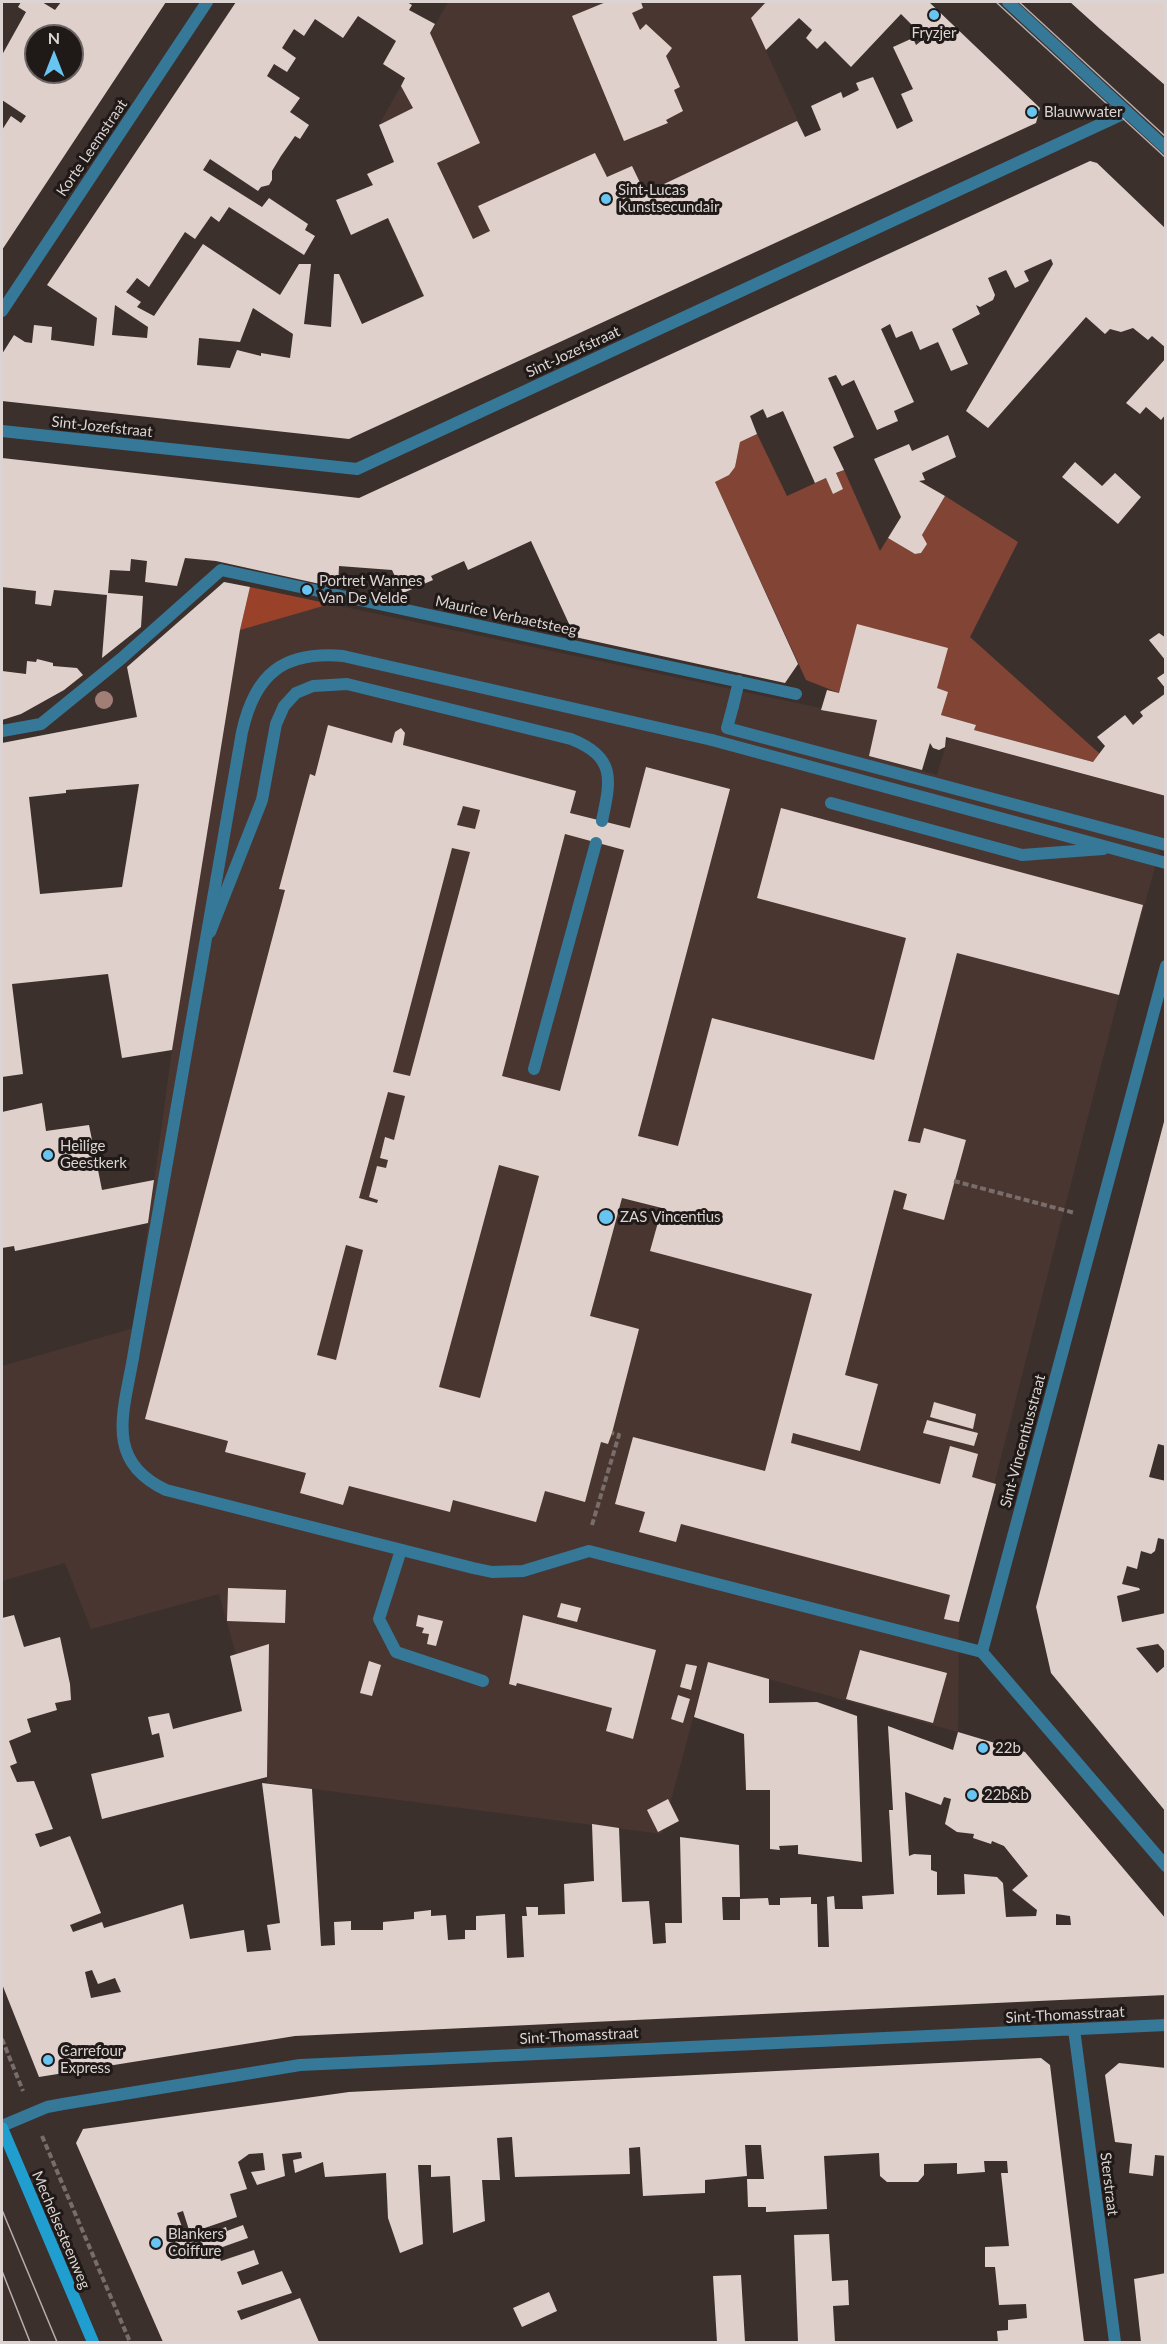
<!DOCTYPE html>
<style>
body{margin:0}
#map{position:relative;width:1167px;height:2344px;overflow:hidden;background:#3c302d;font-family:Lato,sans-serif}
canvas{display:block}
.frame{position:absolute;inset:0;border:3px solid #dcd4d2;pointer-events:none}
.north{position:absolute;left:24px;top:24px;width:60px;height:60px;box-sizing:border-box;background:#1f1918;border:2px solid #6b6462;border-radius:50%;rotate:0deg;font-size:16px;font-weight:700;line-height:24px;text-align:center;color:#dcd4d2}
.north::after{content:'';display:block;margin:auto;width:21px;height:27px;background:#68c4f0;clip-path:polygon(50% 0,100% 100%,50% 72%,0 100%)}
</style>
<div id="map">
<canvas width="1167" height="2344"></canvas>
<div class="frame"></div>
<div class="north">N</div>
</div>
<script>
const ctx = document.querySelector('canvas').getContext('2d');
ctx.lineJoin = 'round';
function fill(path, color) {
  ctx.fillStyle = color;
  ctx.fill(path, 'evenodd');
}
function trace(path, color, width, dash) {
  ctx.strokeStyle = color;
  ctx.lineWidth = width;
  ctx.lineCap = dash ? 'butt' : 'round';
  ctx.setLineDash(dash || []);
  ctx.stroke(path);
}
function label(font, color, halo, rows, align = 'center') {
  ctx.font = font + ' Lato,sans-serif';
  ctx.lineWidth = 6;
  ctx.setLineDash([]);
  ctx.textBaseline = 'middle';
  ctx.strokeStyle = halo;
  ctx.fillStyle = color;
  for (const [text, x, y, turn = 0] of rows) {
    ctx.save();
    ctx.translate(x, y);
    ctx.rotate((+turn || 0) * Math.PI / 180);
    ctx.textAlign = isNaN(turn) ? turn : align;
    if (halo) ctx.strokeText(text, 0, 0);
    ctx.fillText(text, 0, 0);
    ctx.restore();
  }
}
fill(new Path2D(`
 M448,2H766L751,18L840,213L362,324L423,296L367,174L394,162L379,125Z
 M250,587L877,720L869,756L937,775L948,738L1165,796V832L1119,995L959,1622L958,1732L708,1662L662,1834L267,1783L269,1645L236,1655L219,1594L91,1629L65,1563L2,1581V1366L134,1328L172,1050L240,630Z`), '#493631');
fill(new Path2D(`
 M757,434L787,496L844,470L880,551L888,538L915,554L921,553L926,544L922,535L945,496L1018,542L970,637L1100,754L1093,762L974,730L975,725L941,715L947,692L937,688L839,693L806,680L715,482L735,467L740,442Z`), '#824435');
fill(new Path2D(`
 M250,587L330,604L240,630Z`), '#9a412a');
fill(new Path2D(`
 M21,2H42L55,10L61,2H166L2,250V130L11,116L21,123L26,116L2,100V55L26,12L18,7ZM36,36H72V72H36Z
 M236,2H407L412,5L409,10L435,24L430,33L480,143L437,163L473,239L490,231L478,206L595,153L607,177L632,166L645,193L797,121L805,137L821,130L811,106L841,92L843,98L859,90L856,83L873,77L897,129L913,121L901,94L913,89L893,47L913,38L916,45L925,38L901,14L851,67L825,41L817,49L806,38L812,30L799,18L766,50L751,18L766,2H929L1040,108L1036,123L349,439L2,401V354L14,335L25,342L32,343L34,325L52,327L51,340L94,346L97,318L47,285ZM358,16L396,41L383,64L405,78L401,86L413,108L379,125L394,162L367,174L373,185L336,200L351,235L388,218L424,296L362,324L339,274H334L331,327L304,324L311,264H299L280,295L203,244L154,316L137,307L141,302L126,292L137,278L149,287L185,232L195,239L211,216L219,222L229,207L304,255L315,236L305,230L308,224L269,198L262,207L203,170L210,159L258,191L261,187L269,185L272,180V171L281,156L295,136L300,139L309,125L290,112L300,98L267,76L274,64L287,72L296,58L282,48L294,29L304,36L315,19L343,38ZM115,305L148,327L147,338L112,335ZM253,308L293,334L290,358L261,353V356L237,350L230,368L197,365L199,338L240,342Z
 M606,2H641L643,8L632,13L640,30L646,24L672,48L666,56L680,87L674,90L683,111L666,120L668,123L624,141L572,16Z
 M1070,2H1166V86L1100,29Z
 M1090,161L1097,163L1166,229V348L1152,336L1148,340L1133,328L1121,332L1110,329L1105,334L1086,317L988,428L966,411L1053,264L1051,259L1024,271L1029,281L1015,288L1006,270L988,278L995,295L993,300L980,307L976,305L980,314L952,329L968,364L951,371L938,342L920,350L912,331L896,338L890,324L881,329L914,402L894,411L898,421L877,430L854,380L842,386L836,375L828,378L854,437L833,447L844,470L836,473L843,489L833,494L826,478L815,483L783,411L767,418L763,409L750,416L757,434L740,442L735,467L729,475L715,482L798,664L785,683L575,637L531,541L468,570L464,561L431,576L433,580L403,593L392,570L339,566L338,588L216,561L185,558L177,586L145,582L147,561L131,559L130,571L110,570L108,593L143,596L141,627L102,658L107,595L54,590L51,606L35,604L36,591L2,587V458L359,498Z
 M1166,358V414L1161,420L1146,407L1140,414L1126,403Z
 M948,435L956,457L922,473L925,480L919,481L945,496L922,535L927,544L921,553L915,554L888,538L901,517L874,459L909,444L912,451Z
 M1075,462L1102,486L1115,473L1141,497L1118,524L1062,477Z
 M224,582L250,587L240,630L172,1050L122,1058L108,974L12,984L23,1074L2,1077V743L137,717L127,667ZM139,784L122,887L40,894L29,797L66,793V790Z
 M857,624L948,648L937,688L948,692L941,715L976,725L974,730L1093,762L1105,746L1097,737L1125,715L1133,725L1143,716L1140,712L1166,693V796L946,737L945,747L939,750L933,748L930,743L922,770L869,756L877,720L821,710L827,690L839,693Z
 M1159,633L1166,638V661L1149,640Z
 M37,659L53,663V666L77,668L83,675L64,690L21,714L2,720V671L26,674L27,661L36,662Z
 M1166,672V689L1157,678Z
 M328,725L392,743L395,732L401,728L405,733L403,745L576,791L570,813L630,828L646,767L730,789L638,1136L678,1146L712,1018L874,1060L906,938L757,898L781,808L1143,905L1119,995L957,953L908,1141L920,1143L924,1128L966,1140L944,1220L903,1209L907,1194L894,1190L845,1375L878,1384L860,1451L793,1433L791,1443L940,1484L950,1446L978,1454L972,1477L996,1484L959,1622L944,1619L950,1595L681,1524L676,1542L639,1532L645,1512L615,1504L633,1437L765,1471L812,1294L650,1251L662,1208L622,1198L590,1316L639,1329L612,1433L608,1444L601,1442L585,1502L545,1491L536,1522L453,1500L450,1512L349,1486L343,1505L300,1493L306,1473L225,1452L228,1441L145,1419L285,890L279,889L310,774L315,776ZM463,806L480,810L475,829L457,825ZM565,834L624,850L560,1091L502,1076ZM452,848L470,852L410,1076L393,1072ZM388,1092L405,1096L394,1140L385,1137L380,1158L388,1160L386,1168L377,1166L369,1197L378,1200L377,1203L359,1198ZM499,1165L539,1176L480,1398L439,1387ZM346,1245L363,1250L336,1360L317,1355Z
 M42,1103L46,1131L89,1125L102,1190L154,1180L148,1223L15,1251L14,1246L2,1248V1112Z
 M1165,1118L1166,1446L1158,1444L1149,1477L1166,1481V1540L1158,1538L1155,1551L1151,1554L1141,1551L1137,1569L1127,1566L1122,1584L1139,1588L1140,1590L1117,1596L1122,1622L1166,1613V1653L1158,1644L1136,1648L1157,1673L1166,1665V1812L1051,1673L1036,1607Z
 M934,1402L976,1414L973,1429L930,1417Z
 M927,1420L978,1433L974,1446L923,1433Z
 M228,1588L286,1590L285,1623L227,1621Z
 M561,1603L581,1608L577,1622L557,1617Z
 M14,1615L24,1647L60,1637L70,1684L71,1700L55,1703L57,1710L27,1719L31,1732L9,1741L17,1763L10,1766L17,1782L34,1781L53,1829L35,1834L40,1847L70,1836L101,1913L70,1925L73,1932L102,1922L104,1928L183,1904L190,1939L244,1930L247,1952L271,1950L267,1925L280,1923L262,1783L312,1789L321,1946L335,1945L334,1922L351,1921V1930H383V1922L414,1919V1912L431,1910V1916L446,1915L448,1940L465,1939V1930H476V1916L505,1914L507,1958L524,1957L522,1916H527L526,1907H538V1915L565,1914L564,1884L594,1881L592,1824L619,1828L622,1902L649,1901L653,1944L666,1943L665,1923H682L680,1837L739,1845L740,1897H722L723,1920H740V1899L768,1898L769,1905H780V1898L811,1897V1904H817L818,1947H829L827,1897L834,1896L835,1909H863L862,1896L894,1894L889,1810H893L888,1726L953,1750L958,1732L1025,1752L1166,1919V1995L295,2036L39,2077L2,1984V1618ZM905,1792L941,1805L944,1797L951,1799L945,1824L957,1832L974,1834L973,1838L991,1844L992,1841L1004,1846L1028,1876L1012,1890L1037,1910L1036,1916L1006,1917L1003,1883L997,1877L964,1874L965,1894L937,1895V1872L931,1870V1855L914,1854L909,1856ZM1056,1914L1070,1916L1071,1925H1056ZM92,1970L98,1984L115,1978L121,1992L91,1998L85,1972Z
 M418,1615L443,1621L436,1646L427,1644L429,1634L422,1633L424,1628L416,1626Z
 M523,1615L656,1650L633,1739L606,1731L612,1708L517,1683L516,1686L509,1684Z
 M269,1644L267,1777L102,1819L91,1774L164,1757L159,1733L152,1735L148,1717L169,1713L173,1729L242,1711L230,1656Z
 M860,1650L947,1673L933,1723L846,1699Z
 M369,1661L381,1665L372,1696L360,1693Z
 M708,1662L769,1679V1703L817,1702L857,1716L862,1862L798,1854V1845L779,1846L780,1850L770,1849V1790H746L744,1734L694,1717Z
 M686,1664L697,1666L691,1690L680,1687Z
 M678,1695L690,1699L683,1723L671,1719Z
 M668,1799L679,1821L658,1832L647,1810Z
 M1041,2058L1050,2065L1084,2342H998L997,2331L1008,2330V2320L1027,2318L1026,2304L999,2305L995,2267H985V2247L1009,2246L1001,2173H1008L1007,2161H984L985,2172L957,2174V2163L924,2164V2175L918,2182H887L880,2176L879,2153L824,2156L827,2209L766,2212V2207H748L747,2179H764L761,2145H745L747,2176L705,2180V2193L643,2196L640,2147L629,2148L630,2174L515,2177L512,2137L497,2138L500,2180H482L485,2221L453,2233L450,2176L431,2177V2165H418L423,2244L400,2253L388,2218L386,2173L325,2177L323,2162L295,2173L293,2160L302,2158L301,2152L282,2154L285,2176L257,2185L251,2172L265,2170L263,2153L249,2154L238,2162L247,2189L230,2194L237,2217L190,2233L183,2211L177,2213L187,2241L226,2227L227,2231L243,2225L248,2238L217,2249L221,2261L254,2250L259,2264L237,2272L242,2285L282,2271L292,2293L237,2311L241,2320L300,2298L319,2342H163L76,2143L83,2129L349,2092Z
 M1119,2063L1166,2068V2156L1155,2155L1153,2176L1129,2173L1132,2144L1115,2142L1105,2075Z
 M829,2234L832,2281L848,2280L849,2305L833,2306L835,2342H798L794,2235Z
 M1166,2273V2342H1141L1134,2279Z
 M741,2275L745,2342H717L713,2276Z
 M549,2292L557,2311L522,2327L513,2308Z`), '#e0d0cc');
trace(new Path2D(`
 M954,1181L1075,1213
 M592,1525L619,1435L612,1433
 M2,2039L23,2091
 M42,2136L130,2342`), '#786d6b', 4, [6, 3]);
trace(new Path2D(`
 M712,740L1166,863
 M831,803L1022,855L1103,849
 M210,932L262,800L276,724L284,706L296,693L313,686L347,684L571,739C616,757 611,779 602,821
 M534,1069L596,843
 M401,1550L379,1619L396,1652L483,1681`), '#357898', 12);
trace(new Path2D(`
 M733,706L727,728L1166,845`), '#357898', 12);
trace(new Path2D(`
 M2,311L207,2
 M2,431L357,469L1127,112
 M733,706L739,681
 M2,731L41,724L122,658L221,570L796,694
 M712,740L343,656C283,651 255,674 242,732L134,1352C125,1409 102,1460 166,1490L473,1568L492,1572L523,1571L589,1551L982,1652
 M982,1652L1166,966
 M982,1652L1166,1866
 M1074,2029L1115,2342
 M2,2126L47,2107L63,2104L300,2065L1166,2025`), '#357898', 12);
trace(new Path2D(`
 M1008,2L1166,148`), '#357898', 12);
trace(new Path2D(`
 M2,2128L93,2342`), '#209ed0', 12);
trace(new Path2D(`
 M996,2L1166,158
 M1019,2L1166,137
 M2,2210L57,2342
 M2,2271L30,2342`), '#b8afad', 1.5);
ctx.fillStyle = '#a17f76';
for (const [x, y] of [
 [104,700]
]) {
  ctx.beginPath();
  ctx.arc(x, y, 9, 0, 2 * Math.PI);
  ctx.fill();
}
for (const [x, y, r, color] of [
 [934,15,6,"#68c4f0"],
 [1032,112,6,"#68c4f0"],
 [606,199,6,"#68c4f0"],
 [307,590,6,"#68c4f0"],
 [48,1155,6,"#68c4f0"],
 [606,1217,8,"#68c4f0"],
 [983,1748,6,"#68c4f0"],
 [972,1795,6,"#68c4f0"],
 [48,2060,6,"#68c4f0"],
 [156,2243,6,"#68c4f0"]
]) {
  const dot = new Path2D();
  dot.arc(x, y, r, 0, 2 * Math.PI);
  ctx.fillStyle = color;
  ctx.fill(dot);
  trace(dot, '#1f1918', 2);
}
label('15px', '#dcd4d2', '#1f1918', [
 ["Fryzjer",934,33,"center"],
 ["Blauwwater",1044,112],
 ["Sint-Lucas",618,190],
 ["Kunstsecundair",618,207],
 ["Portret Wannes",319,581],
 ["Van De Velde",319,598],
 ["Heilige",60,1146],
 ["Geestkerk",60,1163],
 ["ZAS Vincentius",620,1217],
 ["22b",995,1748],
 ["22b&b",984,1795],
 ["Carrefour",60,2051],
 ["Express",60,2068],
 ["Blankers",168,2234],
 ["Coiffure",168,2251]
], 'left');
label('15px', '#dcd4d2', '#1f1918', [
 ["Korte Leemstraat",92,148,-56],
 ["Sint-Jozefstraat",573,352,-25],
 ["Sint-Jozefstraat",102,427,6],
 ["Maurice Verbaetsteeg",506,616,12],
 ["Sint-Vincentiusstraat",1023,1441,-75],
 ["Sint-Thomasstraat",1065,2015,-3],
 ["Sint-Thomasstraat",579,2036,-3],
 ["Sterstraat",1109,2184,83],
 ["Mechelsesteenweg",61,2230,67]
]);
</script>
